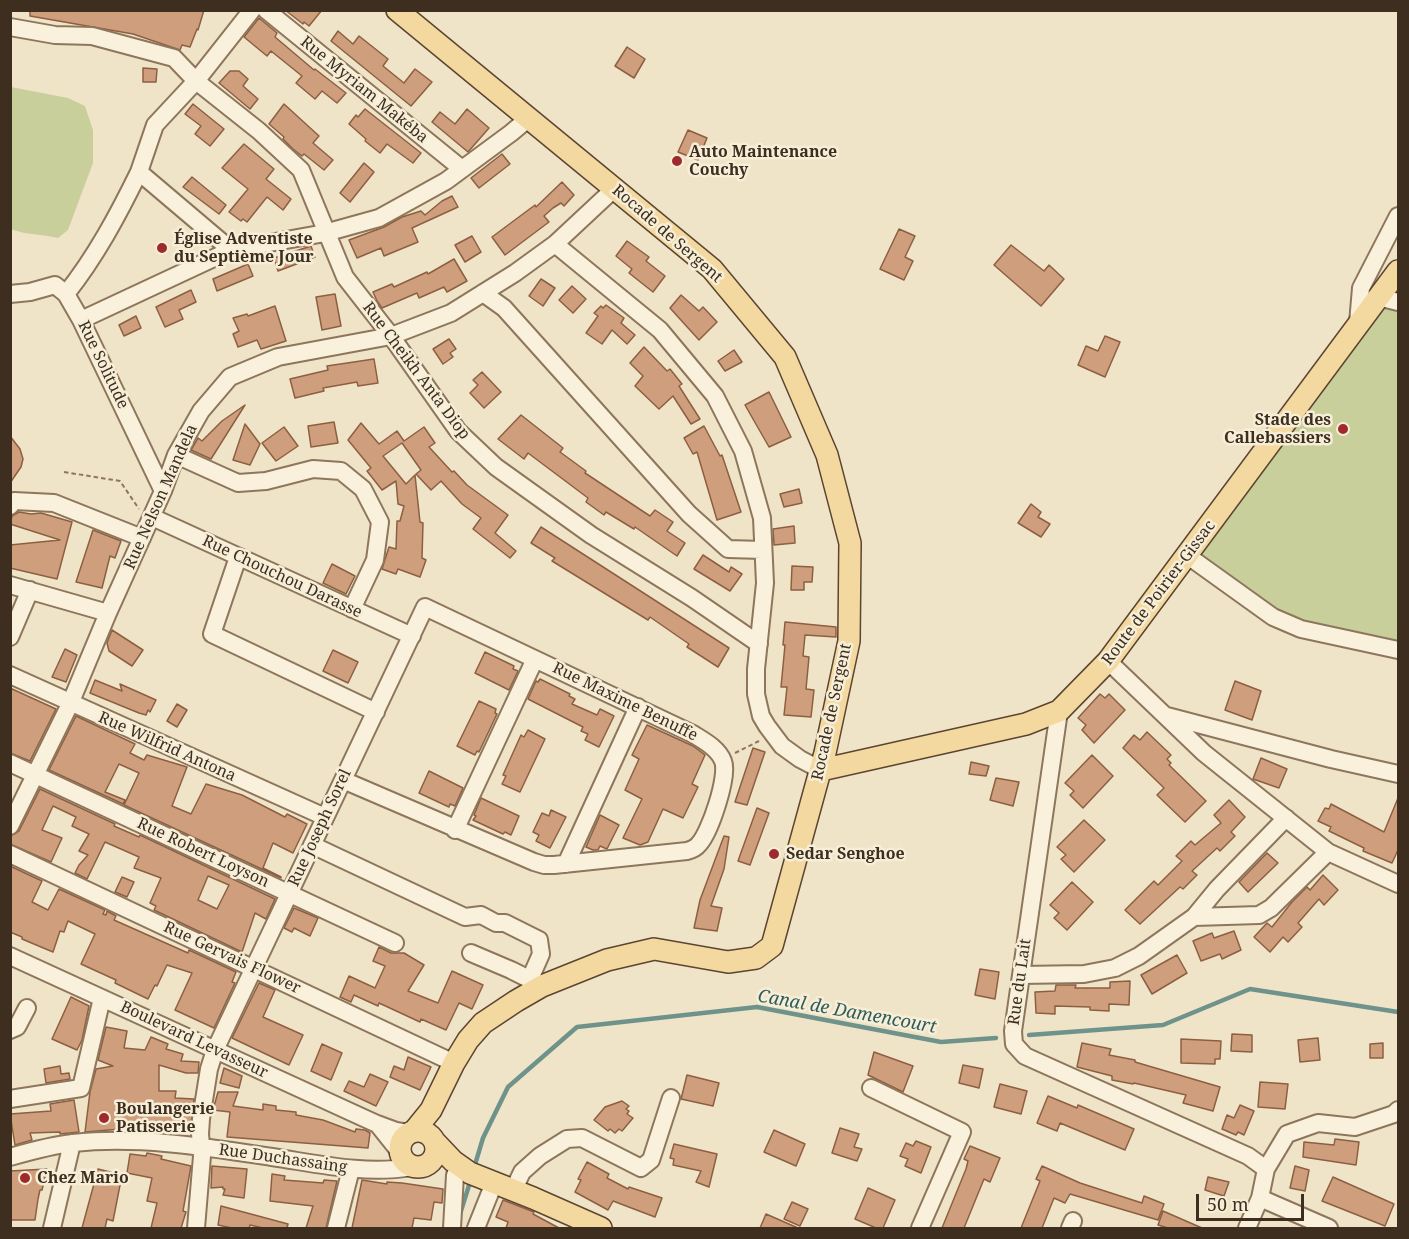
<!DOCTYPE html>
<meta charset="utf-8">
<style>
body{margin:0}
#map{position:relative;width:1409px;height:1239px;overflow:hidden;background:#f0e4c8;font-family:"Noto Serif",serif}
canvas{display:block}
.frame{position:absolute;inset:0;border:12px solid #3d2e20;pointer-events:none}
.scale{position:absolute;left:1196px;top:1194px;width:108px;height:27px;box-sizing:border-box;border:3px solid #3d2e20;border-top:0;padding-left:8px;font-size:18px;line-height:21px;white-space:nowrap;color:#3d2e20;-webkit-text-stroke:4px #f7eed8;paint-order:stroke}
</style>
<div id="map">
<canvas width="1409" height="1239"></canvas>
<div class="frame"></div>
<div class="scale">50 m</div>
</div>
<script>
const ctx = document.querySelector('canvas').getContext('2d');
ctx.lineJoin = 'round';
function fill(path, color) {
  ctx.fillStyle = color;
  ctx.fill(path, 'evenodd');
}
function trace(path, color, width, dash) {
  ctx.strokeStyle = color;
  ctx.lineWidth = width;
  ctx.lineCap = dash ? 'butt' : 'round';
  ctx.setLineDash(dash || []);
  ctx.stroke(path);
}
function label(font, color, halo, rows, align = 'center') {
  ctx.font = font + ' "Noto Serif",serif';
  ctx.lineWidth = 5;
  ctx.setLineDash([]);
  ctx.textBaseline = 'middle';
  ctx.strokeStyle = halo;
  ctx.fillStyle = color;
  for (const [text, x, y, turn = 0] of rows) {
    ctx.save();
    ctx.translate(x, y);
    ctx.rotate((+turn || 0) * Math.PI / 180);
    ctx.textAlign = isNaN(turn) ? turn : align;
    if (halo) ctx.strokeText(text, 0, 0);
    ctx.fillText(text, 0, 0);
    ctx.restore();
  }
}
fill(new Path2D(`
 M11,87L68,98L85,106L93,130V163L68,230L58,238C42,234 26,235 11,229Z
 M1380,301L1398,305V643L1304,624L1275,610L1198,553Z`), '#c9cf9b');
trace(new Path2D(`
 M1029,1035L1163,1025L1250,989L1398,1012
 M474,1168L483,1138L508,1087L577,1027L757,1007L941,1042L996,1038
 M460,1214L471,1179`), '#6f938a', 4.5);
const building = new Path2D(`
 M30,10H204L198,30L197,29L190,47L182,45L180,50L133,34L30,16Z
 M285,10H322L309,26L304,22L303,24Z
 M259,18L277,33L275,37L314,70L315,69L346,93L337,103L322,91L315,99L296,83L302,76L271,51L267,56L244,37Z
 M338,31L353,44L359,36L388,59L383,66L404,83L415,69L432,82L411,106L331,41Z
 M627,47L645,59L634,78L615,66Z
 M143,68L157,69L156,82H143Z
 M230,71H239L248,79L243,86L258,99L250,109L219,83Z
 M193,104L224,129L210,146L195,134L201,126L185,114Z
 M284,104L319,136L313,143L333,160L324,170L304,154L302,156L293,149L283,139L284,137L269,124Z
 M365,109L421,153L413,163L387,144L380,153L365,141L366,139L349,124L356,115L358,117Z
 M467,109L489,128L468,152L432,122L440,112L455,124Z
 M688,130L707,138L698,160L678,152Z
 M244,144L274,169L266,179L291,199L283,210L267,197L247,222L243,219L241,221L229,212L248,189L222,168Z
 M502,154L510,164L479,188L471,178Z
 M364,163L374,172L350,202L340,193Z
 M192,177L226,205L219,214L183,187Z
 M562,182L574,195L564,206L561,203L553,208L544,216L549,222L505,255L492,237L535,205L536,207Z
 M452,196L458,207L412,228L418,242L384,256L381,248L357,258L349,240L384,227L402,217L421,211L425,215L442,201Z
 M899,229L915,236L905,257L913,261L904,280L880,269Z
 M472,236L481,252L465,262L455,245Z
 M627,241L649,257L646,261L665,276L653,292L629,273L632,269L616,256Z
 M1011,245L1044,271L1049,265L1064,279L1041,306L994,265Z
 M311,246L315,257L278,271L274,258Z
 M454,259L467,281L447,292L444,287L419,298L417,293L382,308L377,301L373,292L392,284L394,287L427,272L428,274Z
 M248,264L253,276L217,291L213,279Z
 M541,279L555,288L543,306L529,296Z
 M572,286L586,299L573,313L559,300Z
 M191,290L196,302L179,310L183,319L165,327L156,307Z
 M335,294L341,326L322,330L316,297Z
 M681,295L699,311L703,307L717,322L699,340L670,308Z
 M606,305L624,318L621,323L635,335L627,344L612,330L602,344L586,333L598,316L594,313L601,306L603,308Z
 M275,306L286,341L261,349L257,340L238,347L233,334L239,331L233,318L247,314L248,316Z
 M136,316L141,328L124,336L119,325Z
 M1105,336L1120,342L1105,377L1078,365L1086,346L1098,351Z
 M449,339L456,349L450,353L453,357L443,364L433,349Z
 M644,347L667,371L670,369L682,384L679,386L700,419L691,424L673,396L659,409L635,386L643,376L630,363Z
 M734,350L742,362L725,371L718,361Z
 M374,359L378,383L358,386L357,382L323,388L324,391L295,398L290,379L328,370L327,366Z
 M482,372L501,392L484,408L470,393L478,385L473,380Z
 M769,392L791,437L769,447L745,405Z
 M245,405L211,459L191,450L198,438L202,441L222,421Z
 M521,415L563,448L560,452L586,471L585,473L650,516L655,510L673,522L667,531L685,543L677,556L635,527L634,529L606,512L604,515L586,502L588,498L528,453L524,459L498,439Z
 M334,422L338,443L311,447L308,426Z
 M361,423L379,444L397,431L404,441L424,427L435,443L429,447L452,472L454,471L467,485L508,515L495,533L516,551L510,558L473,529L481,518L462,504L441,481L431,490L416,474L421,470L402,443L383,456L406,484L415,475L420,522L423,523L422,558L426,560L420,577L398,569L396,574L382,569L389,547L396,549L397,521H400L404,506L398,504L396,481L382,490L367,471L371,468L348,440Z
 M245,424L260,444L250,465L233,460Z
 M704,426L720,456L722,455L741,512L717,520L697,452L693,454L684,438Z
 M284,427L298,446L276,461L262,443Z
 M10,436L20,449L23,459L21,467L10,483Z
 M799,489L802,503L784,507L780,494Z
 M1031,504L1041,512L1038,517L1050,524L1041,537L1018,523Z
 M19,512L31,514L41,513L72,522L57,579L10,568V545L60,540L10,524L12,516Z
 M794,526L795,543L774,545L773,529Z
 M541,527L729,648L718,667L687,647L689,644L650,617L648,620L552,561L555,558L531,543Z
 M93,530L121,541L115,558L110,556L102,588L76,582Z
 M703,555L729,572L731,567L742,574L730,591L694,569Z
 M332,564L355,576L346,594L323,583Z
 M792,566L813,567L812,582H804V590H791Z
 M785,622L836,627V637L805,635L803,656L809,657L806,689L814,690L811,717L784,715L787,687H781L785,645H783Z
 M112,630L143,650L132,666L109,651L107,643Z
 M65,649L77,655L66,682L52,677Z
 M333,650L358,662L348,683L323,671Z
 M485,652L514,666L513,669L518,671L509,690L475,673Z
 M540,679L570,694L569,696L575,699L572,704L597,715L600,709L614,716L599,747L585,740L588,734L581,731L583,727L528,699L536,681L538,682Z
 M95,680L122,691L120,684L156,700L150,712L148,710L146,715L139,713L90,693Z
 M1235,681L1261,691L1252,720L1225,710Z
 M10,688L56,709L30,761L10,753Z
 M1100,694L1105,698L1109,694L1125,710L1094,743L1082,730L1086,725L1078,718Z
 M479,701L496,709L495,713L497,714L479,752L477,751L475,755L457,746Z
 M177,704L187,710L177,727L167,721Z
 M76,716L135,744L130,753L144,760L147,755L187,767L172,806L191,814L206,784L242,795L285,817L287,814L307,824L293,853L273,843L263,868L281,877V878L124,805L139,773L119,764L105,792L125,800L123,804L49,770Z
 M647,725L693,746L705,755L692,784L698,787L683,818L663,809L648,842L640,845L623,838L642,799L625,790L639,759L632,755Z
 M528,730L545,739L520,792L502,784L506,776L503,775L521,735L524,737Z
 M1147,732L1171,755L1167,759L1171,763L1169,765L1206,801L1185,822L1157,795L1164,788L1123,748L1134,735L1140,740Z
 M753,748L765,752L747,805L735,802Z
 M1092,755L1113,776L1083,808L1070,795L1074,791L1065,783Z
 M1261,758L1287,769L1279,788L1253,779Z
 M971,762L989,766L986,776L969,774Z
 M429,771L463,788L455,806L450,804L449,807L419,793Z
 M996,778L1019,782L1013,806L990,800Z
 M40,789L115,824L114,826L139,837L140,835L275,899L266,919L255,913L242,952L154,910L156,906L150,903L161,878L134,868L139,857L105,842L87,879L75,873L79,865L88,855L79,851L89,834L72,826L76,817L53,806L42,830L62,838L51,862L10,844V836L19,831ZM208,876L229,885L217,909L198,900Z
 M481,798L519,816L511,835L505,832L503,834L473,820L476,816L474,815Z
 M1398,798V850L1392,863L1363,851L1364,848L1329,831L1331,827L1318,821L1325,808L1329,809L1331,804L1384,832Z
 M1229,800L1245,817L1231,832L1235,836L1220,851L1217,848L1192,871L1197,875L1183,889L1180,887L1140,924L1125,910L1154,881L1158,885L1182,861L1176,856L1191,841L1195,845L1221,823L1214,815Z
 M757,808L769,813L750,865L738,861Z
 M551,810L566,817L550,848L536,841L539,835L533,832L542,813L549,816Z
 M600,815L619,825L607,849L600,846L598,850H593L586,847Z
 M1084,820L1105,840L1074,872L1061,859L1066,855L1057,847Z
 M724,836L729,837L724,869L711,906L722,908L717,931L694,928L700,900Z
 M1267,853L1278,863L1248,892L1239,882Z
 M10,866L42,881L32,902L48,910L59,889L105,910L103,914L106,915L107,911L116,916L114,920L188,953L189,950L236,972L232,982L235,983L214,1028L175,1010L192,973L167,965L157,986L155,985L148,999L115,983L116,980L81,964L95,934L68,921L64,932L60,931L53,952L22,939V937L10,932Z
 M1323,875L1338,890L1324,905L1319,899L1298,923L1302,927L1288,942L1283,937L1270,952L1254,937L1267,923L1272,927L1292,902L1307,887L1310,890Z
 M122,877L134,882L127,897L115,892Z
 M1072,882L1093,902L1067,930L1054,918L1059,913L1050,905Z
 M294,908L318,918L310,936L294,928L292,932L284,928Z
 M1234,931L1241,950L1222,959L1220,954L1201,961L1193,941L1212,933L1214,938Z
 M379,947L391,953H404L424,965L408,991L438,1003L452,971L483,985L472,1009L459,1003L446,1030L421,1019L420,1022L379,1003L378,1006L354,995L351,1002L340,997L349,976L375,988L385,966L373,961Z
 M1177,955L1187,973L1152,994L1141,975Z
 M980,969L999,972L995,999L975,995Z
 M1130,981L1129,1005L1109,1004V1011L1090,1010V1007L1055,1006V1014L1036,1013L1035,992L1055,991L1056,985H1076L1075,988H1110V982Z
 M259,983L275,990L263,1017L303,1035L289,1065L232,1038Z
 M71,997L89,1006L82,1040L77,1050L52,1039Z
 M106,1027L127,1031L124,1048L145,1050L151,1037L168,1044L166,1049L183,1054L181,1061L199,1062L198,1073H186L159,1065V1091H176L175,1098L194,1099L190,1132L121,1126V1129L85,1132L90,1092L96,1069L113,1066L98,1060Z
 M1232,1034L1252,1035V1052L1231,1051Z
 M1318,1038L1320,1060L1300,1062L1298,1040Z
 M1181,1039L1221,1041L1220,1059H1215V1064L1181,1063Z
 M1082,1043L1111,1049L1109,1055L1135,1060V1062L1220,1087L1213,1111L1183,1103L1186,1095L1134,1083L1133,1084L1112,1080V1076L1077,1067Z
 M1383,1043V1058H1370V1044Z
 M322,1044L342,1053L331,1080L311,1071Z
 M874,1052L913,1066L903,1092L868,1075Z
 M408,1057L431,1067L420,1090L390,1077L394,1066L404,1070Z
 M963,1065L983,1069L979,1088L959,1083Z
 M60,1066L61,1074L69,1073L70,1079L46,1083L44,1069Z
 M224,1068L242,1076L239,1088L220,1083Z
 M370,1074L388,1082L376,1106L344,1091L349,1081L364,1087Z
 M687,1075L719,1083L713,1106L681,1099Z
 M1260,1082L1288,1084L1285,1109L1258,1107Z
 M1000,1084L1027,1091L1021,1114L994,1107Z
 M218,1092H238L233,1106L263,1110V1104L276,1106V1110L296,1112V1115L323,1120L355,1132L356,1129L365,1130L370,1133L368,1148L227,1137L230,1112L213,1110Z
 M1048,1096L1077,1108L1078,1105L1134,1129L1125,1150L1060,1123L1057,1131L1037,1123Z
 M74,1100L79,1132L60,1134V1132L30,1133L32,1140L15,1145L10,1114L51,1111L50,1104Z
 M622,1101L629,1106L626,1109L629,1111L627,1114L633,1118L622,1131L619,1129L615,1133L610,1129L608,1131L594,1120L605,1107Z
 M1240,1105L1254,1111L1244,1135L1238,1132L1236,1135L1222,1129L1227,1115L1234,1118Z
 M840,1128L859,1134L854,1147L862,1149L857,1161L832,1153Z
 M774,1130L805,1144L796,1166L764,1152Z
 M1335,1139L1359,1142L1356,1165L1303,1157L1304,1142L1334,1145Z
 M916,1141L931,1147L921,1173L905,1166L908,1159L900,1156L906,1143L913,1146Z
 M674,1144L717,1154L709,1187L696,1182L701,1171L673,1165L674,1159L670,1158Z
 M970,1146L1000,1158L990,1182L984,1179L964,1228H942L966,1169L968,1161L964,1159Z
 M147,1153L162,1156L161,1159L191,1166L183,1211L186,1212L181,1228H151L157,1203L147,1201L152,1178L127,1173L130,1154L146,1156Z
 M587,1162L609,1174L607,1178L628,1189L629,1187L662,1198L655,1217L613,1201L608,1210L575,1192L581,1180L578,1179Z
 M212,1166L247,1169L244,1198L223,1195L225,1189H223V1187L211,1188Z
 M1042,1166L1080,1183L1142,1203L1144,1196L1164,1204L1158,1220L1070,1194L1065,1203L1054,1198L1042,1228H1021L1040,1181L1036,1179Z
 M1295,1166L1309,1170L1305,1191L1290,1188Z
 M47,1169L42,1190H40L38,1199L35,1220H10V1171Z
 M98,1169L122,1175L113,1221L107,1219L105,1228H82Z
 M272,1174L285,1176L284,1180L323,1183L324,1180L337,1181L326,1228H306L313,1206L270,1201Z
 M1208,1177L1229,1182L1224,1196L1205,1190Z
 M1333,1177L1394,1204L1385,1226L1322,1201Z
 M362,1180L387,1184V1182L402,1183L443,1189L442,1203L434,1202L431,1220L414,1218L412,1228H352Z
 M868,1188L895,1200L883,1228H876L855,1219Z
 M503,1200L534,1212L533,1214L559,1228H506L508,1222L496,1217Z
 M792,1202L808,1209L800,1226L784,1219Z
 M221,1206L288,1224L287,1228H263L250,1225L249,1228H232L218,1225Z
 M1163,1211L1202,1228H1168L1158,1225Z
 M766,1214L798,1228H760Z`);
fill(building, '#cf9f7d');
trace(building, '#8d5f41', 1.5);
const minor = new Path2D(`
 M266,10L462,169
 M10,27L55,35L92,36L174,58L196,81L259,131L301,170L345,277L391,336L458,431L496,467L591,535L692,598L759,644
 M555,244L660,330L715,396L743,451L762,518L765,583L756,669V694L761,716L767,726L782,746L800,759L821,770
 M231,250L139,172L155,125L196,81L252,10
 M483,293L504,308L689,514L728,549L763,550
 M10,294L30,292L55,285L66,294L81,320L163,491
 M66,294C96,256 118,215 139,172
 M1378,297L1398,302
 M81,320L231,250L325,233L379,218L446,181L511,133L529,118
 M1358,323L1361,288L1398,216
 M176,455L238,483L266,481L313,469L341,471L363,489L380,522L375,560L352,609
 M10,506L14,501L54,503L142,538
 M152,517L412,636
 M1188,556L1273,617L1301,629L1398,650
 M238,557L212,634L376,712
 M10,585L108,613
 M10,637L30,590
 M1108,661L1204,753L1328,852L1398,884
 M10,675L325,817
 M1059,711L1013,1031L1014,1044L1025,1056L1248,1156L1266,1169
 M1167,716L1331,759L1398,774
 M10,763L395,943
 M10,826L70,704L108,613L163,491L176,455L201,411L230,377L278,357L391,336L451,313L515,273L555,244L615,188
 M455,830L535,659
 M312,845L465,917L481,915L496,923H505L539,940L541,954L530,979
 M10,854L454,1063
 M566,864L638,707
 M1194,917L1217,889L1286,818
 M471,953L511,970L539,984
 M10,956L377,1124L396,1131L409,1133
 M1021,975L1084,974L1115,968L1139,956L1194,917L1259,915L1271,908L1328,852
 M10,1030L17,1027L27,1008
 M871,1088L962,1132L920,1228
 M10,1099L81,1088L102,998
 M379,1126L399,1151
 M10,1157C31,1151 52,1145 73,1143C139,1136 206,1147 272,1157C319,1164 365,1175 412,1167
 M513,1191L522,1172L540,1156L567,1139L582,1138L641,1168L651,1160L671,1098
 M1260,1198L1329,1228
 M52,1228L72,1143
 M196,1228L202,1156L200,1134L201,1119L209,1069L215,1050L425,607L693,734C704,741 718,748 723,761C729,776 710,832 699,844C696,848 691,850 687,851L554,865H544L534,862L343,780
 M336,1228L351,1169
 M452,1228L455,1175
 M476,1228L494,1183
 M1070,1228L1073,1221
 M1247,1228L1260,1198L1266,1169L1287,1134L1318,1123L1355,1127L1394,1114L1398,1110`);
const major = new Path2D(`
 M397,10L712,269L785,357L827,455L850,543L849,641L825,753L772,946L756,958L728,962L654,949L607,960L542,986L516,1001L483,1023L468,1040L454,1063L431,1110L414,1131
 M821,770L1026,724L1059,711L1108,661L1398,271
 M400 1149a18 18 0 1 1 36 0a18 18 0 1 1-36 0Z
 M435,1142L453,1161L470,1173L533,1198L601,1228`);
trace(minor, '#8d765c', 20);
trace(major, '#5b4430', 24);
trace(new Path2D(`
 M64,472L120,481L139,509
 M735,753L759,741`), '#8d765c', 2, [4.5, 3]);
trace(minor, '#faf1dc', 16);
trace(major, '#f3d9a0', 21);
for (const [x, y, r, color] of [
 [677,161,6,"#9e2a2b"],
 [162,248,6,"#9e2a2b"],
 [1343,429,6,"#9e2a2b"],
 [774,854,6,"#9e2a2b"],
 [104,1118,6,"#9e2a2b"],
 [25,1178,6,"#9e2a2b"]
]) {
  const dot = new Path2D();
  dot.arc(x, y, r, 0, 2 * Math.PI);
  ctx.fillStyle = color;
  ctx.fill(dot);
  trace(dot, '#f7eed8', 2);
}
label('16px', '#3d2e20', '#f7eed8', [
 ["Rue Myriam Makéba",364,90,39],
 ["Rocade de Sergent",667,234,41],
 ["Rue Solitude",103,365,64],
 ["Rue Cheikh Anta Diop",416,371,53],
 ["Rue Nelson Mandela",161,497,-66],
 ["Rue Chouchou Darasse",282,577,25],
 ["Route de Poirier-Gissac",1159,593,-53],
 ["Rue Maxime Benuffe",625,702,26],
 ["Rocade de Sergent",832,712,-78],
 ["Rue Wilfrid Antona",167,747,24],
 ["Rue Joseph Sorel",320,828,-65],
 ["Rue Robert Loyson",203,853,25],
 ["Rue Gervais Flower",232,958,25],
 ["Rue du Lait",1020,982,-82],
 ["Boulevard Levasseur",194,1040,25],
 ["Rue Duchassaing",283,1159,8]
]);
label('bold 16px', '#3d2e20', '#f7eed8', [
 ["Auto Maintenance",689,152],
 ["Couchy",689,170],
 ["Église Adventiste",174,239],
 ["du Septième Jour",174,257],
 ["Stade des",1331,420,"right"],
 ["Callebassiers",1331,438,"right"],
 ["Sedar Senghoe",786,854],
 ["Boulangerie",116,1109],
 ["Patisserie",116,1127],
 ["Chez Mario",37,1178]
], 'left');
label('italic 18px', '#2f5d5a', '#f7eed8', [
 ["Canal de Damencourt",847,1012,10]
]);
</script>
